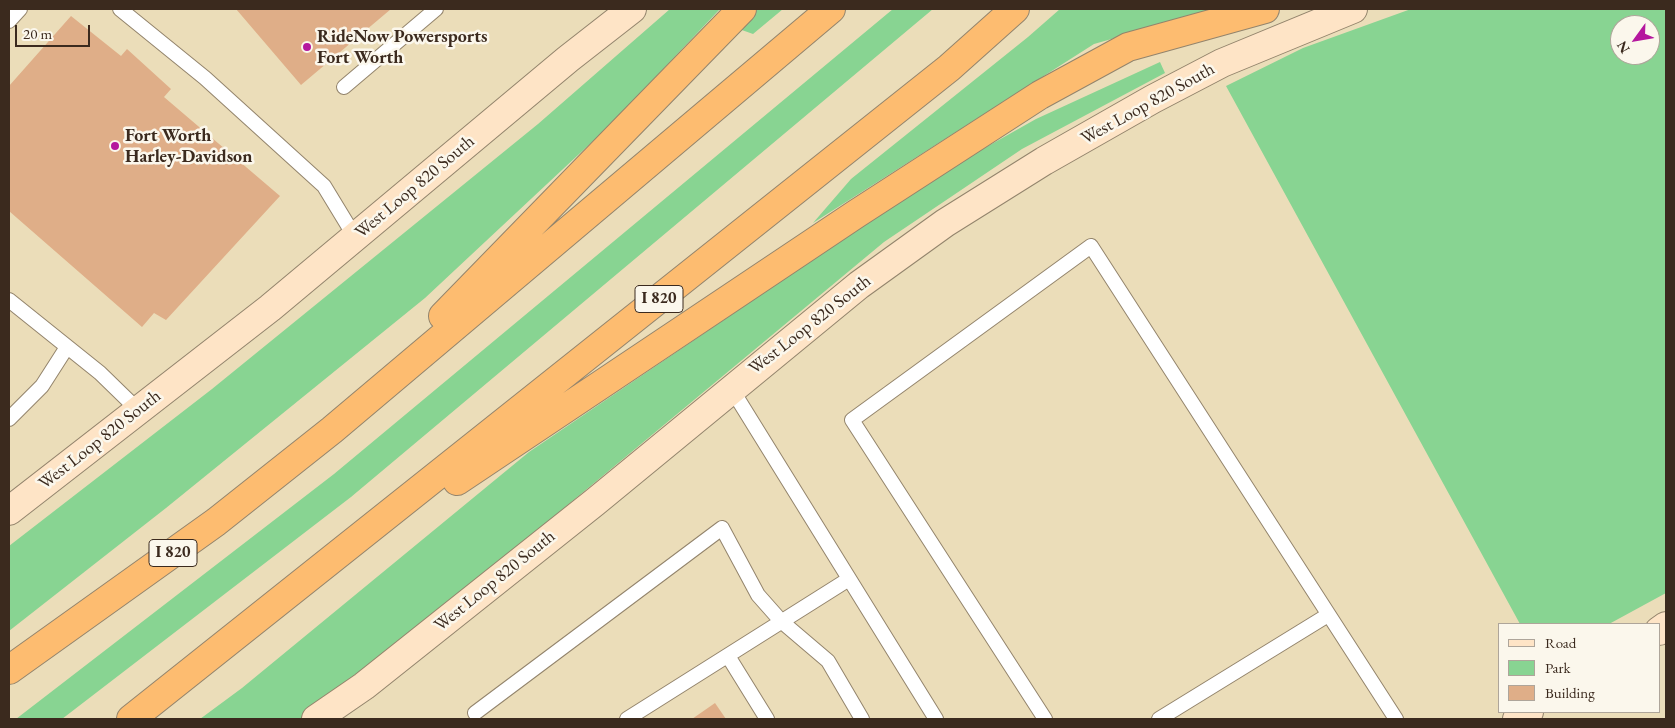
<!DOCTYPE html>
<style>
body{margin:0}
#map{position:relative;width:1675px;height:728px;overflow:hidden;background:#ebddb9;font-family:"EB Garamond",serif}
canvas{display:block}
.frame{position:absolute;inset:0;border:10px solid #3b2a1e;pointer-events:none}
.legend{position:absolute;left:1498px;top:623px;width:162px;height:90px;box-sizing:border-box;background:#fbf7ec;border:1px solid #aea59a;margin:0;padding:6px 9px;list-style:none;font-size:15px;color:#3b2a1e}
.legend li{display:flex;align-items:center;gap:10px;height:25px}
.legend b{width:25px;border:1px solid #aea59a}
.north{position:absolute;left:1610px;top:15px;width:50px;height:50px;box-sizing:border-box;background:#fbf7ec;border:1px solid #aea59a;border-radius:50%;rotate:238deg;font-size:14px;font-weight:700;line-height:20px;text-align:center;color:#3b2a1e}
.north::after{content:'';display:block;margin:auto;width:18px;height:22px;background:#b5179e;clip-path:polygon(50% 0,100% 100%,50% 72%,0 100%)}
.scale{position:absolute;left:15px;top:25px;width:75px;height:22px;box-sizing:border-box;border:2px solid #3b2a1e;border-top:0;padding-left:6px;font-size:15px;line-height:18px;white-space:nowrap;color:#3b2a1e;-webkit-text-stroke:4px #fbf7ec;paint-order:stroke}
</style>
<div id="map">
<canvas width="1675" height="728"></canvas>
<div class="frame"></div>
<ul class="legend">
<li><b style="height:6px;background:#fee4c6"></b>Road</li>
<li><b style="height:14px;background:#88d492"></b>Park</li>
<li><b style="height:14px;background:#dfae88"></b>Building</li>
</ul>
<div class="north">N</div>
<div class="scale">20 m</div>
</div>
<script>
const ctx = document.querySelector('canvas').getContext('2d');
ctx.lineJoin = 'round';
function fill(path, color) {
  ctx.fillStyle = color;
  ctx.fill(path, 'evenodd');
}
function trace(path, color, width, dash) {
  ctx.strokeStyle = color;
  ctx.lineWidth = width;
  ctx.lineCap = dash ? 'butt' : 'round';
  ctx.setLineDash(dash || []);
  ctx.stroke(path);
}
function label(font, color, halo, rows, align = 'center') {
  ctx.font = font + ' "EB Garamond",serif';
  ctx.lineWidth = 5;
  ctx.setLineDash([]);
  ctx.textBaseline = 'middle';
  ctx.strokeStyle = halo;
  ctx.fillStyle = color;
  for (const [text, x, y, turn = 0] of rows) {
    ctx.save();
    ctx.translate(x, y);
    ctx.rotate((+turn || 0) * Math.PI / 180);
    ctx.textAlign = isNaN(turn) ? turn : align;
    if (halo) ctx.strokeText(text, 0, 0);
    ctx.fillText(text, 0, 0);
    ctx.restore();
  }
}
fill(new Path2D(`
 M670,9H720L608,127L425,298L166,508L9,631V546L212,389L538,124Z
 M758,9H783L753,34L739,29Z
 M893,9H933L351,497L62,719H16L334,474Z
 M1060,9H1217L1094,44L813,223L851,179L1028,37Z
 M1411,9H1666V593L1609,624H1520L1226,86L1303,48ZM1620,25H1650V55H1620Z
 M1160,62L1165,73L1022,149L884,242L534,533L344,688L301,719H200L242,688L529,452L942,172L1036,119Z`), '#88d492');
fill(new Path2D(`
 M236,9H391L301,85Z
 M71,16L121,56L127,49L171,89L164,97L280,196L166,320L154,313L142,327L9,211V86Z
 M715,703L726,719H692Z`), '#dfae88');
const lane = new Path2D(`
 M120,9L205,78L324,186L355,237
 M9,21L20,9
 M344,87L436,9
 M9,300L100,373L138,410
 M731,388L936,719
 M9,419L42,386L67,347
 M728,656L767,719
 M475,713L722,528L758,595L781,621L828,661L862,719
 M627,719L849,579
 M1045,719L852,420L1091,246L1396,719
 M1159,719L1328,615`);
const secondary = new Path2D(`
 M9,511L270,308L568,59L632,9
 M1659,631L1666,626
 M316,719L364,686L595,502L859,285L945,223L1044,161L1153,99L1222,63L1353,9
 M1517,719L1529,712`);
const highway = new Path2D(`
 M443,316L742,9
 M457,481L856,214L1040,95L1128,47L1265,9
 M9,670L216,522L332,430L831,9
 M131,719L949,68L1015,9`);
trace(lane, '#93846c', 16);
trace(secondary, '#93846c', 30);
trace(highway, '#93846c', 30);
trace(lane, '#fff', 14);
trace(secondary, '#fee4c6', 28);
trace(highway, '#fdbc70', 28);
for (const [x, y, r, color] of [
 [307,47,5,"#b5179e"],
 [115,146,5,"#b5179e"]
]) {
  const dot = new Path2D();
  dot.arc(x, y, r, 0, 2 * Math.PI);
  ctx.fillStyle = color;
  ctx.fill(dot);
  trace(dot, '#fbf7ec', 2);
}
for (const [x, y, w] of [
 [659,299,48],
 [173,553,48]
]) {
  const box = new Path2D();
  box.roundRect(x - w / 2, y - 13.5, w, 27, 4);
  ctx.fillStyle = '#fbf7ec';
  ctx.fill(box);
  trace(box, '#3b2a1e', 1);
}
label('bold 16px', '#3b2a1e', null, [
 ["I 820",659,299],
 ["I 820",173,553]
]);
label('bold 18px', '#3b2a1e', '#fbf7ec', [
 ["RideNow Powersports",317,37],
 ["Fort Worth",317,58],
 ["Fort Worth",125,136],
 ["Harley-Davidson",125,157]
], 'left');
label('18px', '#3b2a1e', '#fbf7ec', [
 ["West Loop 820 South",1148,104,-29],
 ["West Loop 820 South",415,187,-40],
 ["West Loop 820 South",810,325,-38],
 ["West Loop 820 South",100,440,-38],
 ["West Loop 820 South",495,581,-39]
]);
</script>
